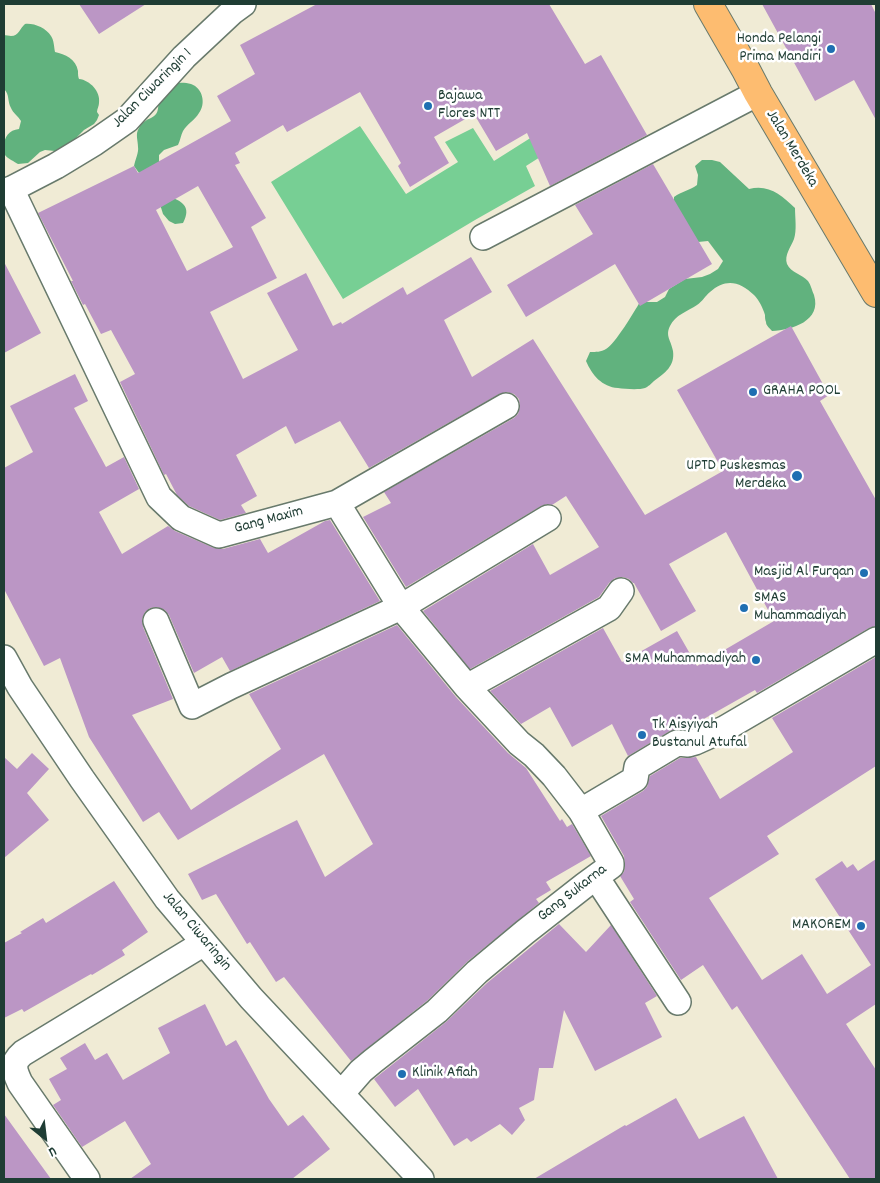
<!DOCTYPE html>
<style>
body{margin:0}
#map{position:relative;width:880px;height:1183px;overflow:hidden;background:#f0ebd5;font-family:Dekko,sans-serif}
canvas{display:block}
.frame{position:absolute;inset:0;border:5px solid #1f3d34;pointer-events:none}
.north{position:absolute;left:20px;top:1113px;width:50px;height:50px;-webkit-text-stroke:4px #fff;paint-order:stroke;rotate:151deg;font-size:14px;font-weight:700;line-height:20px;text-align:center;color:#1f3d34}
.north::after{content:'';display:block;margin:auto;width:18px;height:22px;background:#1f3d34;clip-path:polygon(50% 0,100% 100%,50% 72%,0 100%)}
</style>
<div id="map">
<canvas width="880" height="1183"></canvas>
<div class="frame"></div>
<div class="north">U</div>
</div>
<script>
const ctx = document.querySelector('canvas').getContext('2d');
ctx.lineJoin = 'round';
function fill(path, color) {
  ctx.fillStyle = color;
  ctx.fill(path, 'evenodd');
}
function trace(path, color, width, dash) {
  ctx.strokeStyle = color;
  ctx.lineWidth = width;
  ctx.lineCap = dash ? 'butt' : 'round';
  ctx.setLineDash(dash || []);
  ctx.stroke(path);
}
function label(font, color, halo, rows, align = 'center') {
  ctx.font = font + ' Dekko,sans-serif';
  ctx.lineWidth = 5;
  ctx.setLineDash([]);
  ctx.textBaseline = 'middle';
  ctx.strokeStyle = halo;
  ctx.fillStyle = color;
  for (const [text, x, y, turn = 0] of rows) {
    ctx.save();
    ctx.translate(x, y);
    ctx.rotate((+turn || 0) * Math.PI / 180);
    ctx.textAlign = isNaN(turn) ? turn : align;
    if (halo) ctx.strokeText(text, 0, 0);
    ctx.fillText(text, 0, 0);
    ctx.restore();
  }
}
fill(new Path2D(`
 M551,125L559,145L526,166L535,186L475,220L343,299L271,182L360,126L406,194L458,162L445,142L473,128L494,161Z`), '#77cf94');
fill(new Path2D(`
 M25,24C34,23 46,28 51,36C54,40 54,47 55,52C65,54 76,59 78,71C78,74 78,77 79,79C90,80 101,92 99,103C99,106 97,109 97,112L99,115L97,120L94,124L84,130L73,141L64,146L60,149L55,151L45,150L40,152L28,163L18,164C15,162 7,158 5,155C4,153 4,148 4,146C4,137 9,130 19,129L21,121C18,116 13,113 11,108C7,101 10,95 4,89V35C6,35 9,36 11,36C19,36 20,28 25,24Z
 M171,83C178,83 185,82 191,84C203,88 206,104 199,113C195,120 187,124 183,131C181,135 180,141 178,145L164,150L159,155V161L173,198C186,203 190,210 183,223L175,224L169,221L163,214L159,201L134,166C135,160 139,152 138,147C138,140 135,134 139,128C147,113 161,124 158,97Z
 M702,160H712L720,162L749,189C769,184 781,195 795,208C795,218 797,230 794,239C791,247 784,255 787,264C791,273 802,274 808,281C811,285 812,291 814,295C822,321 792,330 772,331C770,328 766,326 766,322C765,320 765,317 765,315C763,308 759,300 754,295C740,281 725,278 710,292C705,296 703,301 697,305C688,311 675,315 670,326C665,336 671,340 673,351C675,366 665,373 654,381C652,383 648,387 645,388C639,390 625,389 618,388C602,387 592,375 586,361L590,352C596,352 601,352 606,349C615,344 634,312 640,302H657L665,297L669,289L685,279L702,277L710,274L718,269L723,261L708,241L698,242L674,207V197C682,191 689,191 697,185L698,175L695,166Z`), '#61b27e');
fill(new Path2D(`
 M79,4H146L99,34Z
 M317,4H549L585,64L601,55L647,135L550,186L527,133L496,151L474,114L434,137L449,163L410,187L398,166L401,163L360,92L287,132L283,125L235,153L240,163L235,165L266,218L251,227L277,278L210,312L243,379L298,350L267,293L306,273L333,326L341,322L342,324L403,287L407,295L471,257L492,292L444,320L472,377L533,339L645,515L723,471L677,390L791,326L829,395L820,401L876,500V626L869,628L757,693L755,690L686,729H678L670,731L628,756L612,724L572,747L550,707L521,724L490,691L603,628L622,662L677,631L697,666L774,621L726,532L669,564L696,611L661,631L634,583H633L629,579L623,577L615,578L609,583L599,597L470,669L423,611L533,544L550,575L599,547L566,496L552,505L547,504L541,506L406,587L363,517L391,503L384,492L514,418L518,414L520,407L519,399L514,394L507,392L499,394L369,468L340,421L295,444L286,426L236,455L257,496L241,505L246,513L220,520L189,506L177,495L166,474L164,475L120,382L135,374L111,330L101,334L85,304L83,305L71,281H73L38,213L134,166L138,173L231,121L217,96L255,74L240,45ZM198,186L233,247L187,271L156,210Z
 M762,4H871L876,14V120L854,80L815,101Z
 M653,164L712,264L640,306L615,264L526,317L507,285L593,234L575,205Z
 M4,262L41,333L4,353Z
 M75,374L88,401L74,408L106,467L124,457L139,489L99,512L122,554L168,526L175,531L214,548L223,549L260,539L268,553L325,521L330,520L380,601L230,671L222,657L194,673L169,615L165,610L157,607L150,608L145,612L142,619L143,627L173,699L132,715L191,810L281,749L249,694L397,625L456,697L508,753L526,768L560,821L562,819L567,827L572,824L591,856L546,882L551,890L536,899L539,903L468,961L428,1000L351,1061L284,977L276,982L250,942L247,944L216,894L202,900L188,874L297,820L325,877L373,844L324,754L178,840L159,812L143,822L89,737L60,658L44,666L4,589V468L33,452L10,406Z
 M876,657V766L767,836L779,854L709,898L762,980L802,954L827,994L871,965L815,879L842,861L847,868L853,864L858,871L876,859V1004L846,1024L876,1070V1179H850L737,1006L732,1010L703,965L681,980L630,902L634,899L620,876L624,872L625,866L624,856L601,816L643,791L647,787L650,776L680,758H687L696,757L720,799L793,752L772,718Z
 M32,753L49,769L27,793L49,820L4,858V757L17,769Z
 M114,881L148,932L122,950L125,955L92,975L91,974L24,1012L22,1009L4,1018V943L22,933L20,932L43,918L46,923Z
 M559,924L586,952L611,925L657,996L645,1003L662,1037L595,1071L564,1010L553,1068H539L534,1100L519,1108L525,1120L512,1135L500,1124L471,1142L467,1138L454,1146L418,1089L395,1107L374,1079L446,1022L487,983Z
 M205,1004L226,1046L236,1040L269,1099L288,1126L303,1115L330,1149L292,1179H130L151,1164L125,1121L82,1147L53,1105L61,1100L49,1079L67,1069L60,1058L85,1043L95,1060L107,1053L123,1080L170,1053L158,1028Z
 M676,1098L699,1139L744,1116L778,1179H534L625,1125L626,1126Z
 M4,1114L51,1179H4Z`), '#bb96c5');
const street = new Path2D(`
 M11,189L159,497L181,518L219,535L337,503L401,607L467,687L519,743L534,755L554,776L581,811
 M4,193L56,166L94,143L127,120L184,57L232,12L243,4
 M483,237L758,93
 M337,503L506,406
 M156,621L192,706L231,686L401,607L548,518
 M4,658L20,687L82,779L167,899L251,998L421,1179
 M467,687L609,608L621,591
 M596,877L678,1002
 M341,1094L361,1071L373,1061L437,1011L477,972L525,932L585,885L611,866V863L581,811L635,779L637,767L677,743L688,744L695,742L724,729L876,640
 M87,1179L20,1083C14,1070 11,1063 23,1053L204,943`);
const primary = new Path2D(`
 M708,4L746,70L758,93L876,293`);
trace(street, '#687a6c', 28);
trace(primary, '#687a6c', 30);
trace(street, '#fff', 25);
trace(primary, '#fdbc70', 28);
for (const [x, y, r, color] of [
 [831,49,5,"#1f6fb2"],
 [428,106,5,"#1f6fb2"],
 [753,392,5,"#1f6fb2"],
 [797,476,6,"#1f6fb2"],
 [864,573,5,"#1f6fb2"],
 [744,608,5,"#1f6fb2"],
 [756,660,5,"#1f6fb2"],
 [642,735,5,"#1f6fb2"],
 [861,926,5,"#1f6fb2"],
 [402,1074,5,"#1f6fb2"]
]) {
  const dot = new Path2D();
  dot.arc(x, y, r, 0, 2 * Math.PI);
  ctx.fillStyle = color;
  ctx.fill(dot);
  trace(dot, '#fff', 2);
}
label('16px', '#1f3d34', '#fff', [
 ["Honda Pelangi",821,40],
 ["Prima Mandiri",821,58],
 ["Bajawa",438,97,"left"],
 ["Flores NTT",438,115,"left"],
 ["GRAHA POOL",763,392,"left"],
 ["UPTD Puskesmas",786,467],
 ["Merdeka",786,485],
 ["Masjid Al Furqan",854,573],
 ["SMAS",754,599,"left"],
 ["Muhammadiyah",754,617,"left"],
 ["SMA Muhammadiyah",746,660],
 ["Tk Aisyiyah",652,726,"left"],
 ["Bustanul Atufal",652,744,"left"],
 ["MAKOREM",851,926],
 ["Klinik Afiah",412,1074,"left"]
], 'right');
label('16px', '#1f3d34', '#fff', [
 ["Jalan Ciwaringin 1",153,89,-45],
 ["Jalan Merdeka",791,149,59],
 ["Gang Maxim",269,521,-15],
 ["Gang Sukarna",573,894,-38],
 ["Jalan Ciwaringin",196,932,50]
]);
</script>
